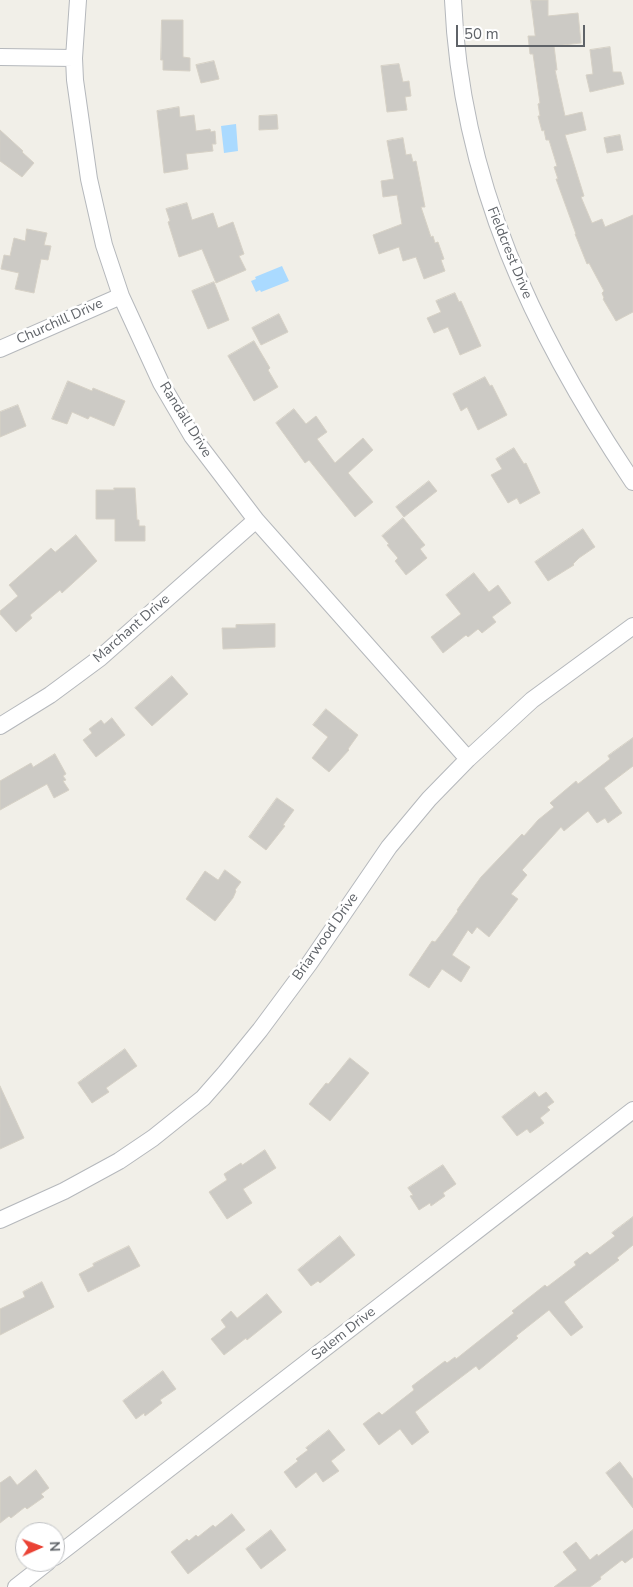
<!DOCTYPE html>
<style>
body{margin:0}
#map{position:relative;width:633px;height:1587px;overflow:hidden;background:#f1efe8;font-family:"Nunito Sans",sans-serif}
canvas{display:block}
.north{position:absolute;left:15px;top:1522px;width:50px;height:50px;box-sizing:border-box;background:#fff;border:1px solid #bfc1c3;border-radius:50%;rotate:88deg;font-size:14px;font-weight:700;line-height:20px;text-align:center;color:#5f6368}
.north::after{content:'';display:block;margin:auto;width:18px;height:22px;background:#ea4335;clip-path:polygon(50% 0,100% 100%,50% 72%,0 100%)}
.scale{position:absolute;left:456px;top:25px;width:129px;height:22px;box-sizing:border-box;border:2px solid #5f6368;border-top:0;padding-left:6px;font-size:15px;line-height:18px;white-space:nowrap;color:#5f6368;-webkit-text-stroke:4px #fff;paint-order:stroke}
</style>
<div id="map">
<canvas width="633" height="1587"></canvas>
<div class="north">N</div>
<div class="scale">50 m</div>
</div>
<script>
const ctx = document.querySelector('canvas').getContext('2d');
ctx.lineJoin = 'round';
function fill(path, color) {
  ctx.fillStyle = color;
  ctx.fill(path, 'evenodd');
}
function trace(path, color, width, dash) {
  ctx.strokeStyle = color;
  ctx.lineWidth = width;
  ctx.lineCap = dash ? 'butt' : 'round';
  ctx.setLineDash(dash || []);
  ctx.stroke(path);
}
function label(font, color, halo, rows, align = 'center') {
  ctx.font = font + ' "Nunito Sans",sans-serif';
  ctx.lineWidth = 5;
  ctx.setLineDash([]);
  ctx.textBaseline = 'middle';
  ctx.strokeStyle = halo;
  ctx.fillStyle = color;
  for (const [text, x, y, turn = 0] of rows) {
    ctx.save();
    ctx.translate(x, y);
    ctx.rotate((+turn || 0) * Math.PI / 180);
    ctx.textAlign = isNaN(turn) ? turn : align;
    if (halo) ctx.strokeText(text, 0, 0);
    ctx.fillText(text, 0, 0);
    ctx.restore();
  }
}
fill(new Path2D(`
 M236,124L238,151L224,153L221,126Z
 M282,266L289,281L261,292L260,290L256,292L251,281L256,279L255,277Z`), '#aadaff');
const building = new Path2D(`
 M531,0H548V16L578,13L581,43L554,46L557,70H555L565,116L582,112L586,130L565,135L584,196L581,197L592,223L602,219L605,227L633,215V312L616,321L603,299L604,298L602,293L604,291L589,263L587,264L575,234H576L556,179H558L554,167L557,166L549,140H546L544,130L542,131L538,116H540L538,104L540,103L533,54H530L528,36H535Z
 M162,20H183V57L190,58V71L163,70V60H161Z
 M610,47L613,72H621L624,84L590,92L586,75L593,74L590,50Z
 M214,61L219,79L201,83L196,65Z
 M399,64L403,82L409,81L411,96L405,97L407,110L387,112L381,66Z
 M179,107L180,117L194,115L196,131L210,129L211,132L215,131L216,144H212L213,151L186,154L188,169L164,173L157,111Z
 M277,115L278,129L259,130V116Z
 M0,130L23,151L22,152L34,163L22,177L0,161Z
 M620,135L623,150L607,153L604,138Z
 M403,138L406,155L411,154L413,162L416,161L425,207H421L431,237L433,236L435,243L438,242L444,259L441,260L445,271L424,279L416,257L403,261L399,247L379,254L373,235L402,224L397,195L383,197L381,181L394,179L387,141Z
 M187,203L192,220L213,213L218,228L233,222L244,254L239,256L246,270L216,283L202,249L179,257L168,222L170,221L166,209Z
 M27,229L47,233L44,245L51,246L48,260L41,259L34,293L15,289L19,273L1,269L4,255L10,256L14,238L25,241Z
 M214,282L229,320L208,329L192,291Z
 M455,293L459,302L461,301L481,346L460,355L448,327L434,333L427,318L441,312L436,301Z
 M279,314L288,332L261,345L252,328Z
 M254,341L270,368L268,370L278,387L254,401L228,356Z
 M485,377L490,386L492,385L507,415L478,430L467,407L461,411L453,394Z
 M68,381L92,391L93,388L125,401L114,426L90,416L88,419L72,412L67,424L52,419Z
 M18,405L26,426L0,437V412Z
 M294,409L306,424L316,416L327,432L317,439L335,463L363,438L373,450L348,473L373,502L355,517L309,460L305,463L276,423Z
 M514,448L524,464L526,463L540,493L520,504L517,498L508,503L491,475L502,469L496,459Z
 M429,481L437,491L404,517L396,507Z
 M114,488H135L137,520H139V526H145V541H115V519H96V490H114Z
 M403,518L425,545L420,549L427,558L406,575L395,561L398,558L387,545L389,544L382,536Z
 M583,529L595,547L579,558L573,564L574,565L548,581L535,562Z
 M76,535L97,561L62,593L60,590L30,615L32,618L16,632L0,614V611L18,596L9,585L51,548L55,552Z
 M474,573L489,592L498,585L511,603L492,617L496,622L482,633L478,629L468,637L466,635L443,653L431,637L461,614L446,595Z
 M275,624V647L223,649L222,628H236V625Z
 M172,676L188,694L152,726L135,708Z
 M326,709L358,735L348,749L349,750L329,772L312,758L328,737L313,725Z
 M112,718L125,735L96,757L83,740L92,733L89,729L101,720L104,724Z
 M633,738V766L604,788L622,813L608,823L605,818L597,823L588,811L564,831L561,827L522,870L527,875L511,894L518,899L489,937L477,927L472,934L468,930L452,955L470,967L461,982L442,969L429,988L409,975L432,941L435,942L439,937L458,911L457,910L481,877L522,834L524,836L538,820L554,807L550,803L576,781L578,784L610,759L608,756Z
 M55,754L66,774L63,776L66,780L63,781L69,790L54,798L47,784L0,810V781L31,763L33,767Z
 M277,798L294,810L283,825L285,826L266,850L249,837Z
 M225,870L241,882L235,890L236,891L233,898L215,921L186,899L205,871L218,880Z
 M125,1049L137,1066L106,1088L109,1092L92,1103L78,1083Z
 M350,1058L369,1073L330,1121L309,1104L326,1083L328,1084Z
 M0,1086L24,1138L0,1149Z
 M535,1092L539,1097L546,1092L554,1102L547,1107L550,1110L540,1118L544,1123L530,1133L527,1129L517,1136L502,1117Z
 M265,1150L276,1168L243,1189L252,1203L227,1219L209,1192L227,1180L224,1174L241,1163L242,1165Z
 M443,1165L456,1184L443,1193L445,1196L431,1206L430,1203L419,1210L410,1196L413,1195L408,1188Z
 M633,1217V1245L617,1258L619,1260L564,1302L583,1327L571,1336L549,1310L516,1336L518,1338L479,1370L476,1366L415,1412L429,1432L412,1445L400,1429L379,1445L363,1424L379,1412L382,1415L414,1390L412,1386L445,1361L447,1363L455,1357L456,1359L514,1313L512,1311L545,1285L547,1287L576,1265L574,1262L587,1252L590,1255L615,1236L612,1233Z
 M340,1236L355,1255L320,1283L318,1281L311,1286L298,1270Z
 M129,1246L140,1266L88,1292L79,1274L94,1266L93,1264Z
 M42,1282L54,1307L0,1335V1309L25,1297L23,1292Z
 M267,1294L282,1312L247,1340L246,1338L224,1355L211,1339L226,1327L221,1320L231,1311L237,1318Z
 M163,1371L176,1389L160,1400L162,1403L145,1416L144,1413L136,1419L123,1401Z
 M329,1430L345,1450L331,1461L339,1471L323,1482L316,1472L296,1488L284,1472L298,1461L296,1459L308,1450L306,1448Z
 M620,1462L633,1479V1508L606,1473Z
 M36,1470L49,1488L41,1494L44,1497L27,1509L25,1507L11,1518L9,1516L0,1523V1483L10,1476L17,1485Z
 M232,1514L245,1530L188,1574L171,1552L187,1539L189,1541L196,1535L198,1537L213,1525L215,1527Z
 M271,1530L286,1550L261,1569L246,1549Z
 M633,1530V1557L625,1563L622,1560L600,1577L601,1579L590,1587H554L577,1570L563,1552L576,1542L590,1560L597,1554L598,1556Z`);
fill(building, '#cccac5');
trace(building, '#d6d1c6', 1);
const minor = new Path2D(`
 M78,0L74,58L75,80L89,179L104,245L121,296L161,383L192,436L256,520L468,759
 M453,0C461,182 533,333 633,482
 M0,57L74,58
 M0,349L121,296
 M0,726L50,695L100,658L256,520
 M0,1220L64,1191L119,1161L153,1138L203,1098L225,1073L260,1030L309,964L389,847L429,799L468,759L532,700L633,626
 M55,1557L633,1110
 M16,1587L48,1562`);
trace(minor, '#b5b8bc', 18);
trace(minor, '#fff', 16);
label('14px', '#5f6368', '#fff', [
 ["Fieldcrest Drive",509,253,68],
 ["Churchill Drive",60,322,-24],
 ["Randall Drive",185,420,58],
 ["Marchant Drive",132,629,-41],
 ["Briarwood Drive",326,937,-55],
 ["Salem Drive",344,1334,-38]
]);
</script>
